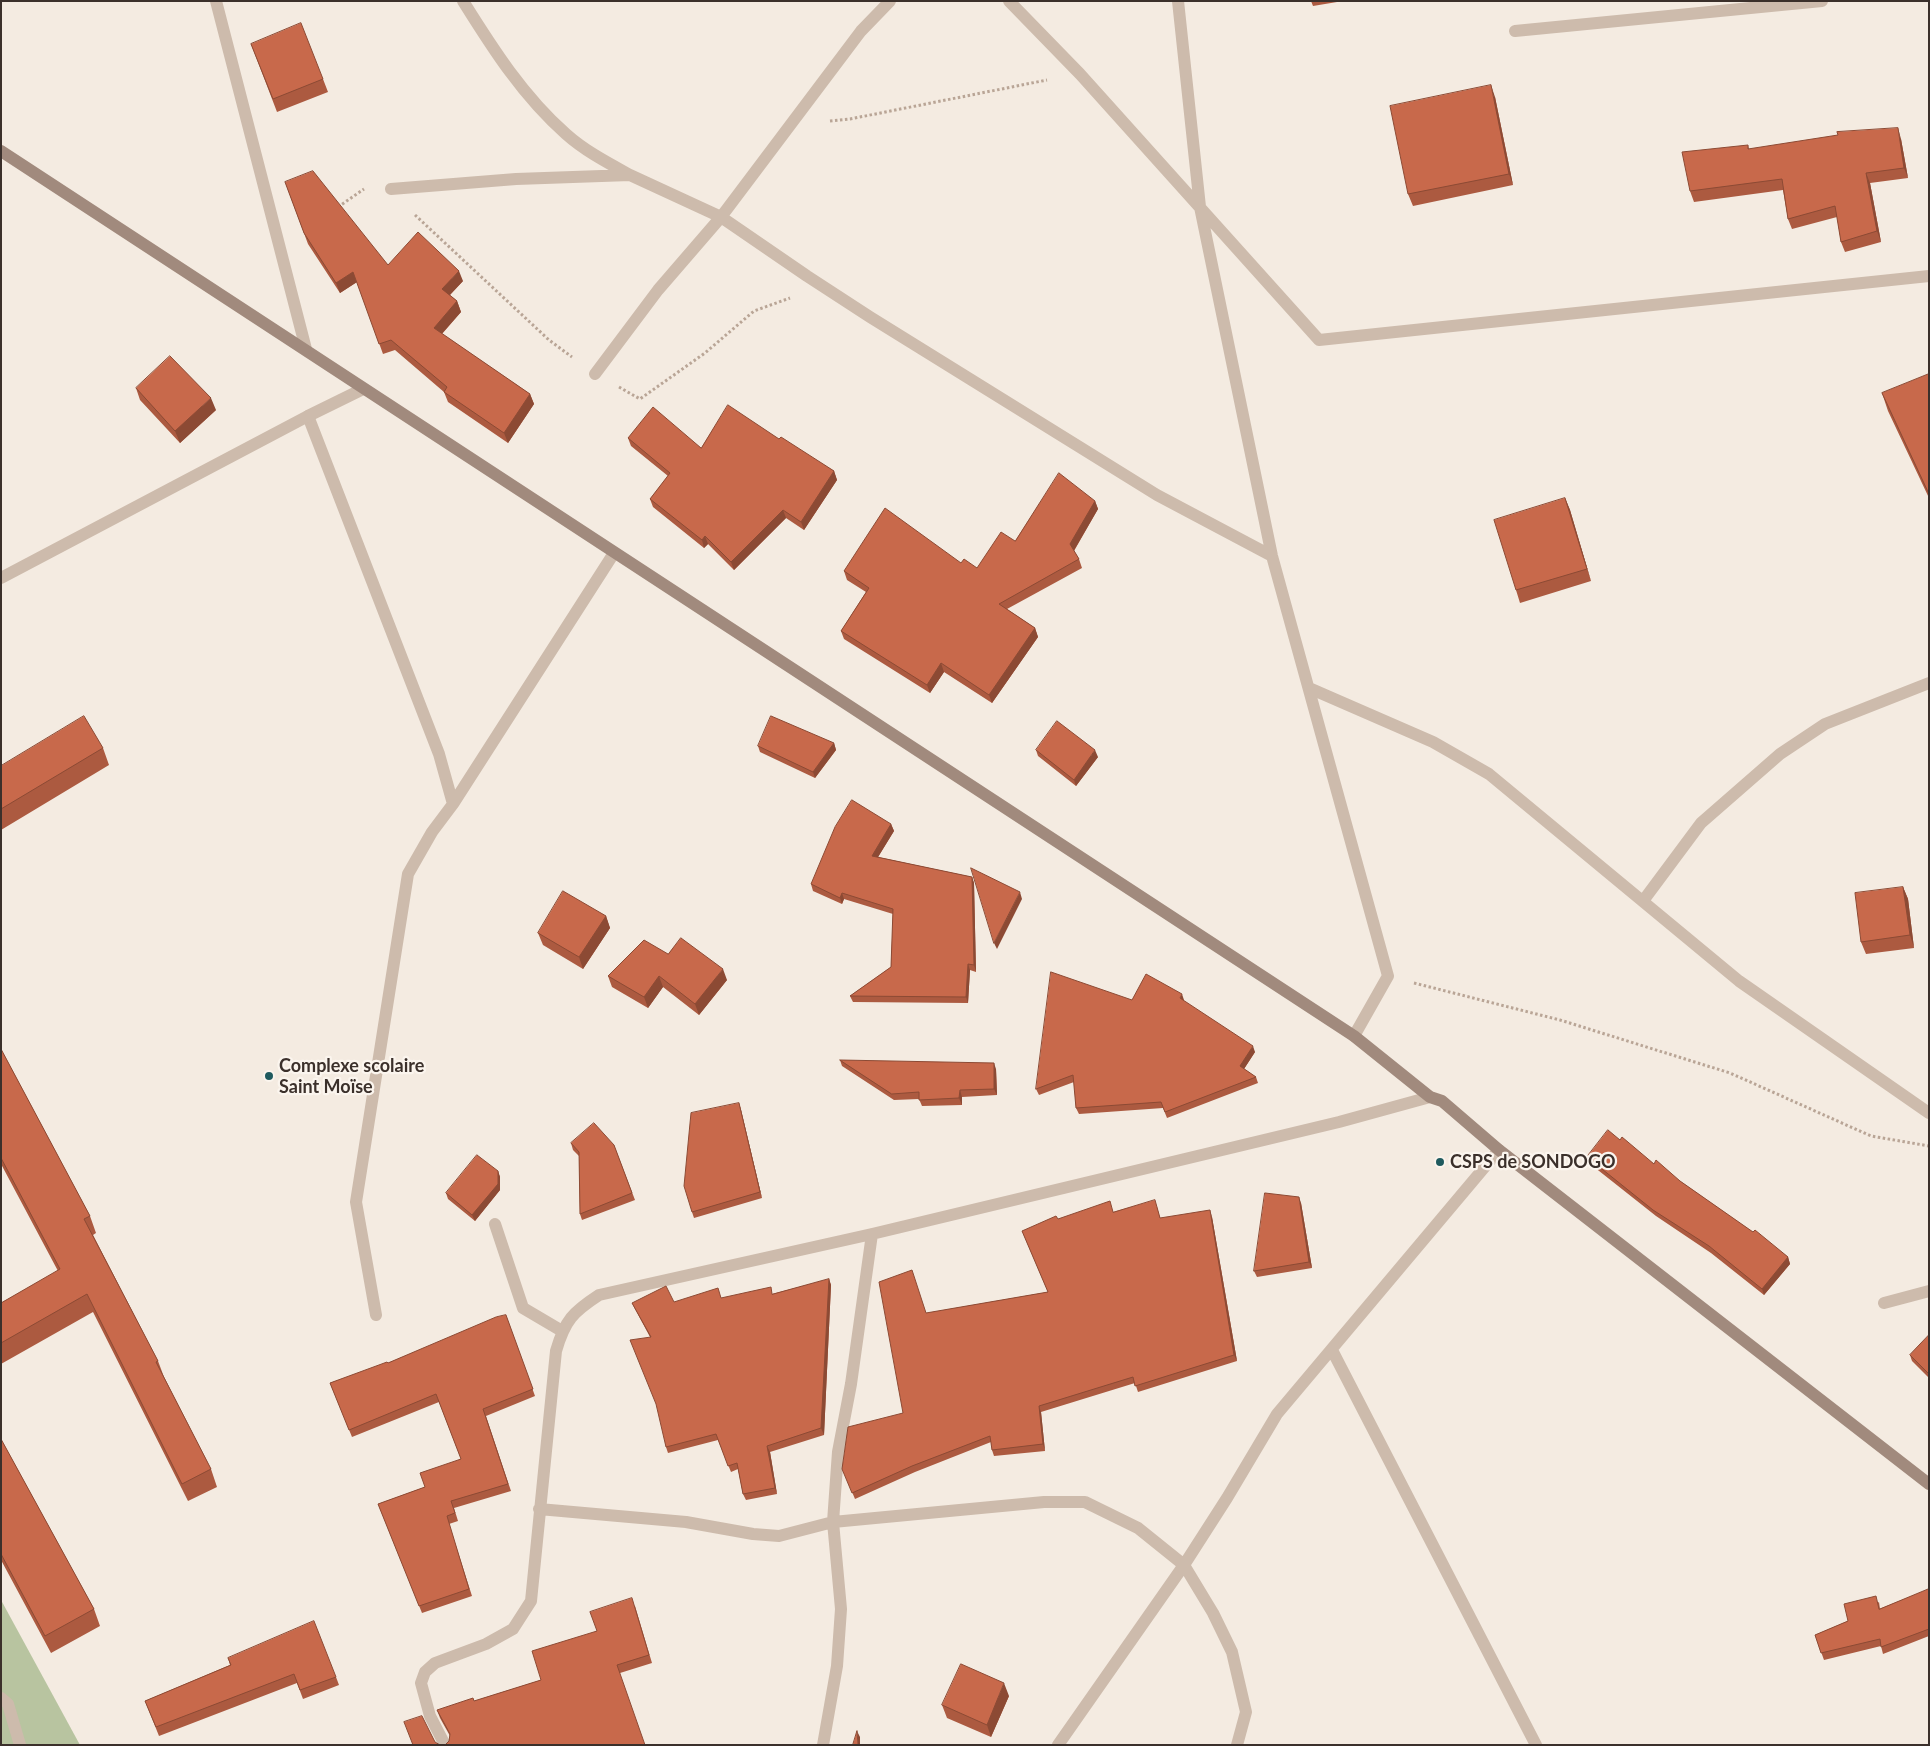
<!DOCTYPE html>
<meta charset="utf-8">
<style>
body{margin:0}
#map{position:relative;width:1930px;height:1746px;overflow:hidden;background:#f4ebe1;font-family:Lato,sans-serif}
canvas{display:block}
.frame{position:absolute;inset:0;border:2px solid #3b302b;pointer-events:none}
</style>
<div id="map">
<canvas width="1930" height="1746"></canvas>
<div class="frame"></div>
</div>
<script>
const ctx = document.querySelector('canvas').getContext('2d');
ctx.lineJoin = 'round';
function fill(path, color) {
  ctx.fillStyle = color;
  ctx.fill(path, 'evenodd');
}
function trace(path, color, width, dash) {
  ctx.strokeStyle = color;
  ctx.lineWidth = width;
  ctx.lineCap = dash ? 'butt' : 'round';
  ctx.setLineDash(dash || []);
  ctx.stroke(path);
}
function label(font, color, halo, rows, align = 'center') {
  ctx.font = font + ' Lato,sans-serif';
  ctx.lineWidth = 4.5;
  ctx.setLineDash([]);
  ctx.textBaseline = 'middle';
  ctx.strokeStyle = halo;
  ctx.fillStyle = color;
  for (const [text, x, y, turn = 0] of rows) {
    ctx.save();
    ctx.translate(x, y);
    ctx.rotate((+turn || 0) * Math.PI / 180);
    ctx.textAlign = isNaN(turn) ? turn : align;
    if (halo) ctx.strokeText(text, 0, 0);
    ctx.fillText(text, 0, 0);
    ctx.restore();
  }
}
fill(new Path2D(`
 M1,1600L80,1745H1Z`), '#b8c4a0');
trace(new Path2D(`
 M830,121L850,119L1047,80
 M338,207L364,189
 M415,215L549,340L572,357
 M619,387L640,399L705,353L754,311L790,298
 M1414,983L1560,1020L1730,1073L1871,1136L1929,1146`), '#b9a596', 3, [2.5, 2.5]);
trace(new Path2D(`
 M308,416L439,754L453,804
 M376,1315L356,1202L408,874L432,832L453,804L614,553
 M1,1698L8,1704L20,1745`), '#cdbbac', 12);
trace(new Path2D(`
 M216,1L306,349
 M463,1C493,49 523,96 566,134C585,151 608,163 630,175
 M1009,1L1080,74L1319,340L1929,276
 M1178,1L1200,207L1272,556L1388,976L1354,1036
 M1515,31L1822,1
 M391,189L516,179L630,175L721,217L807,276L870,317L1157,495L1272,556
 M595,374L658,290L721,217L861,31L890,1
 M1,578L308,416L363,389
 M1309,688L1433,742L1489,774L1739,981L1929,1113
 M1643,901L1701,823L1780,754L1825,724L1929,683
 M495,1224L523,1308L562,1331
 M1884,1303L1929,1291
 M1332,1350L1536,1745
 M539,1509L686,1522L753,1534L779,1536L833,1522L1044,1502H1085L1138,1528L1184,1565L1213,1613L1232,1652L1246,1712L1237,1745
 M445,1745L430,1716L421,1683L425,1672L435,1663L486,1644L513,1629L531,1601L556,1351C565,1320 573,1312 599,1295L872,1234L1339,1122L1430,1097
 M823,1745L837,1666L841,1609L833,1522L838,1452L851,1384L872,1234
 M1058,1745L1184,1565L1227,1498L1277,1414L1499,1150`), '#cdbbac', 12);
trace(new Path2D(`
 M1,151L1354,1036L1430,1097L1442,1101L1499,1150L1929,1484`), '#a18a7d', 12);
fill(new Path2D(`
 M1311,1H1343L1313,6Z
 M251,44L323,79L328,92L277,112Z
 M1495,97L1513,185L1413,206L1408,194Z
 M1901,139L1908,178L1870,183L1881,242L1845,252L1841,242L1837,217L1792,229L1788,219L1783,190L1694,202L1690,191L1748,145L1749,149Z
 M285,182L388,265L463,281L450,295L457,301L461,312L442,334L530,394L534,404L508,443L448,402L444,392L395,350L383,354L357,282L340,293L308,244Z
 M1929,374V498L1888,411L1882,393Z
 M136,388L216,410L180,443L140,400Z
 M628,438L701,448L779,439L834,471L837,480L804,530L786,518L734,570L708,544L704,548L653,507L650,499L668,476L631,446Z
 M1565,498L1570,510L1591,581L1520,603L1516,590Z
 M1095,501L1098,509L1074,551L1079,559L1082,568L1007,609L1035,628L1038,637L992,703L944,672L930,693L844,639L841,631L866,592L847,580L844,571L961,563L977,568L1015,541Z
 M834,743L836,750L815,778L760,752L758,746Z
 M103,748L109,765L1,830V766Z
 M1036,750L1098,757L1076,786L1038,756Z
 M891,824L894,831L878,857L972,877L974,883L976,972L970,970L968,1003L853,1002L850,996L891,967L893,914L844,899L842,904L813,891L811,884Z
 M1903,887L1908,899L1914,948L1866,954L1861,942Z
 M606,916L610,928L583,969L543,945L538,933Z
 M668,954L727,980L699,1015L663,987L648,1008L612,987L608,976Z
 M1132,1000H1184V1001L1255,1052L1244,1069L1256,1077L1258,1083L1167,1118L1163,1108L1079,1114L1076,1108L1074,1082L1039,1095L1036,1089Z
 M1,1049L90,1216L96,1233L93,1235L158,1361L164,1377L211,1469L217,1487L188,1501L93,1312L1,1364V1303L58,1271L1,1164Z
 M840,1060L996,1069L997,1095L962,1097V1105L922,1106L919,1099L894,1100L842,1066Z
 M739,1103L741,1110L762,1198L694,1218L692,1212Z
 M1620,1140L1654,1164L1680,1181L1788,1257L1790,1264L1764,1295L1711,1253L1656,1216L1589,1163L1587,1157Z
 M571,1143L614,1145L635,1200L582,1220L580,1214L579,1156L573,1150Z
 M498,1171L500,1177V1190L475,1221L448,1199L446,1193Z
 M1301,1203L1312,1268L1257,1277L1254,1271Z
 M1157,1207L1160,1218L1212,1217L1237,1361L1138,1392L1135,1383L1041,1412L1045,1451L994,1456L992,1450L991,1442L915,1472L855,1499L845,1475L903,1413L927,1313L1048,1292L1022,1231L1058,1219Z
 M829,1279L831,1285L824,1435L770,1452L777,1494L746,1500L743,1494L738,1469L731,1472L718,1440L668,1453L666,1447L650,1337L635,1309L632,1303L674,1302L773,1294Z
 M506,1315L535,1396L486,1416L511,1491L454,1508L458,1521L449,1524L472,1596L422,1613L378,1504L425,1487L461,1459L439,1402L352,1437L330,1383L388,1363Z
 M1929,1335V1378L1912,1361L1910,1355Z
 M1,1439L94,1609L100,1626L51,1653L1,1560Z
 M1929,1589V1636L1883,1654L1881,1646L1824,1660L1815,1635L1848,1621L1879,1602L1880,1609Z
 M635,1606L652,1663L620,1673L446,1744L449,1741L450,1736L440,1718L437,1710L474,1701L541,1680L597,1631Z
 M228,1658L336,1677L339,1685L303,1699L297,1683L159,1736L145,1701L230,1665Z
 M1009,1696L991,1737L947,1718L942,1705Z`), '#ac5a40');
fill(new Path2D(`
 M1491,85L1495,97L1513,185L1509,174Z
 M1898,128L1901,139L1908,178L1904,168Z
 M1866,173L1870,183L1881,242L1877,231Z
 M459,271L463,281L446,299L442,289Z
 M353,272L357,282L340,293L336,283Z
 M457,301L461,312L438,338L434,328Z
 M530,394L534,404L508,443L504,433Z
 M211,398L216,410L180,443L175,431Z
 M834,471L837,480L804,530L801,522Z
 M1565,498L1570,510L1591,581L1587,569Z
 M1095,501L1098,509L1073,552L1070,544Z
 M783,510L786,518L734,570L731,562Z
 M705,536L708,544L704,548L702,540Z
 M1035,628L1038,637L992,703L989,695Z
 M941,663L944,672L930,693L927,685Z
 M834,743L836,750L815,778L813,772Z
 M1095,750L1098,757L1076,786L1074,780Z
 M891,824L894,831L875,862L872,856Z
 M972,877L974,883L976,972L974,965Z
 M1903,887L1908,899L1914,948L1910,935Z
 M1020,892L1022,899L997,949L994,943Z
 M842,893L844,899L842,904L840,898Z
 M606,916L610,928L583,969L579,957Z
 M968,964L970,970L968,1003L966,997Z
 M723,969L727,980L699,1015L695,1004Z
 M659,976L663,987L648,1008L644,997Z
 M1182,994L1184,1000L1182,1005L1180,998Z
 M1253,1046L1255,1052L1242,1072L1240,1066Z
 M994,1063L996,1069L997,1095L994,1089Z
 M960,1090L962,1097V1105L959,1098Z
 M739,1103L741,1110L762,1198L760,1192Z
 M498,1171L500,1177V1190L475,1221L472,1215Z
 M1299,1197L1301,1203L1312,1268L1309,1262Z
 M1210,1210L1212,1217L1237,1361L1234,1355Z
 M1788,1257L1790,1264L1764,1295L1762,1289Z
 M829,1279L831,1285L824,1435L821,1428Z
 M1039,1406L1041,1412L1045,1451L1043,1444Z
 M767,1446L770,1452L777,1494L775,1488Z
 M1004,1683L1009,1696L991,1737L987,1725Z
 M857,1731L860,1737V1745H858Z`), '#8c4a34');
const building = new Path2D(`
 M301,23L323,79L273,99L251,44Z
 M1491,85L1509,174L1408,194L1390,106Z
 M1898,128L1904,168L1866,173L1877,231L1841,242L1835,206L1788,219L1782,179L1690,191L1682,152L1748,145V149L1838,135L1837,132Z
 M313,171L388,265L418,232L459,271L442,289L457,301L434,328L530,394L504,433L444,392L447,387L391,340L379,344L353,272L336,283L304,233L285,182Z
 M170,356L211,398L175,431L136,388Z
 M1929,374V494L1882,393Z
 M728,405L779,439L781,437L834,471L801,522L783,510L731,562L705,536L702,540L650,499L670,473L628,438L653,407L701,448Z
 M1059,473L1095,501L1070,544L1079,559L999,604L1035,628L989,695L941,663L927,685L841,631L869,588L844,571L885,508L961,563L964,559L977,568L1001,532L1015,541Z
 M1565,498L1587,569L1516,590L1494,520Z
 M84,716L103,748L1,809V766Z
 M771,716L834,743L813,772L758,746Z
 M1057,721L1095,750L1074,780L1036,750Z
 M852,800L891,824L872,856L972,877L974,965L968,964L966,997L850,996L891,967L893,909L842,893L840,898L811,884L835,827Z
 M971,868L1020,892L994,943Z
 M1903,887L1910,935L1861,942L1855,893Z
 M563,891L606,916L579,957L538,933Z
 M681,938L723,969L695,1004L659,976L644,997L608,976L644,940L668,954Z
 M1051,972L1132,1000L1146,974L1182,994L1180,998L1253,1046L1240,1066L1256,1077L1165,1112L1161,1102L1076,1108L1073,1075L1036,1089Z
 M1,1049L90,1216L84,1219L158,1361L156,1362L211,1469L182,1484L87,1294L1,1343V1303L60,1269L1,1158Z
 M840,1060L994,1063V1089L960,1090L959,1098L919,1100V1092L892,1094Z
 M739,1103L760,1192L692,1212L684,1186L691,1113Z
 M594,1123L614,1145L632,1193L580,1214L579,1152L571,1143Z
 M1608,1130L1620,1140L1622,1137L1654,1164L1656,1160L1680,1181L1753,1232L1755,1230L1788,1257L1762,1289L1709,1246L1653,1210L1587,1157Z
 M477,1155L498,1171V1184L472,1215L446,1193Z
 M1265,1193L1299,1197L1309,1262L1254,1271Z
 M1155,1200L1160,1218L1210,1210L1234,1355L1135,1386L1133,1377L1039,1406L1043,1444L992,1450L990,1436L912,1466L852,1493L842,1469L848,1427L903,1413L879,1282L912,1270L926,1313L1048,1292L1022,1231L1056,1216L1058,1219L1110,1201L1113,1212Z
 M829,1279L821,1428L767,1446L775,1488L743,1494L737,1463L728,1466L716,1434L666,1447L656,1404L630,1340L651,1337L632,1303L666,1286L674,1302L718,1288L721,1298L771,1287L772,1294Z
 M506,1315L533,1389L483,1409L508,1484L451,1501L455,1513L447,1516L469,1589L419,1606L378,1504L425,1487L420,1473L461,1459L436,1394L349,1430L330,1383L387,1362L388,1363L496,1317Z
 M1929,1335V1374L1910,1355Z
 M1,1439L94,1609L45,1636L1,1554Z
 M1929,1589V1629L1881,1647L1880,1639L1821,1653L1815,1635L1848,1621L1844,1604L1876,1596L1879,1609Z
 M632,1598L649,1655L617,1665L645,1745H445L449,1741L450,1734L437,1710L473,1698L474,1701L541,1680L532,1651L597,1631L590,1612Z
 M314,1621L336,1677L300,1690L294,1674L156,1727L145,1701L231,1665L228,1658Z
 M961,1664L1004,1683L987,1725L942,1705Z
 M422,1716L435,1742L440,1745H413L404,1722Z
 M857,1731L858,1745H853Z`);
fill(building, '#c8694b');
trace(building, '#8c4a34', 1);
for (const [x, y, r, color] of [
 [269,1076,5,"#1f5a5e"],
 [1440,1162,5,"#1f5a5e"]
]) {
  const dot = new Path2D();
  dot.arc(x, y, r, 0, 2 * Math.PI);
  ctx.fillStyle = color;
  ctx.fill(dot);
  trace(dot, '#fbf5ee', 2);
}
label('bold 18px', '#3b302b', '#fbf5ee', [
 ["Complexe scolaire",279,1066],
 ["Saint Moïse",279,1087],
 ["CSPS de SONDOGO",1450,1162]
], 'left');
</script>
